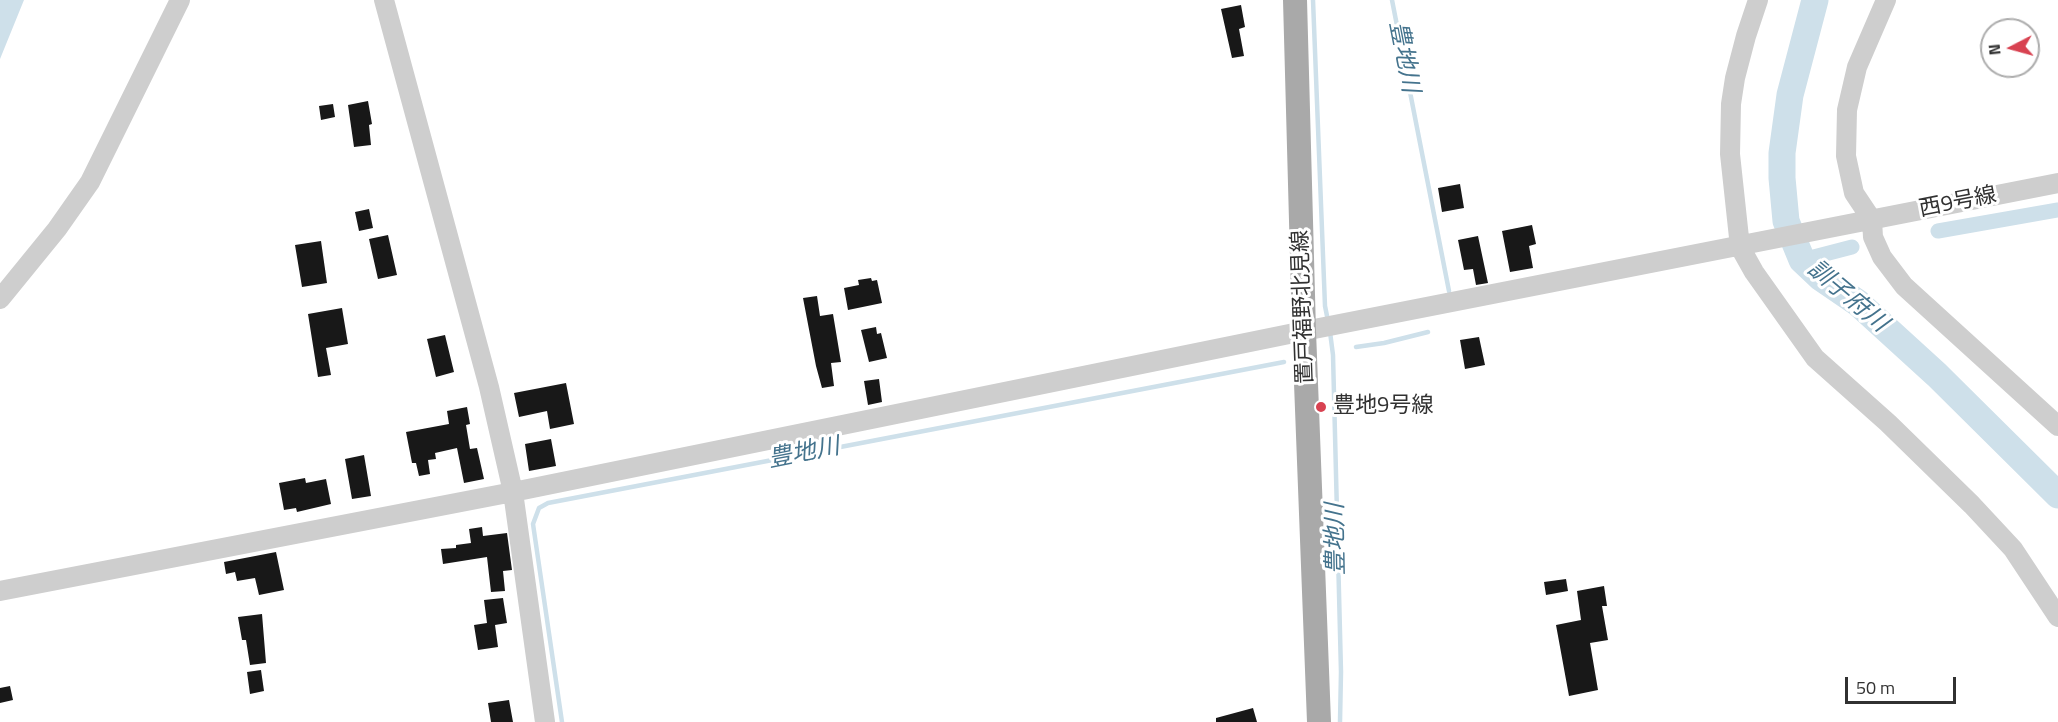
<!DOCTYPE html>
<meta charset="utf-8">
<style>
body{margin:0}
#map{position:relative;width:2058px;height:722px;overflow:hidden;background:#fff;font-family:"Titillium Web",sans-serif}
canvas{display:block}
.north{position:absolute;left:1980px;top:18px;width:60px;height:60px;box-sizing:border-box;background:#fff;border:2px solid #adadad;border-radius:50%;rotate:264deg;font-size:16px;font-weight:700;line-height:24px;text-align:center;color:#313131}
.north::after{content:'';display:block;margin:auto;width:21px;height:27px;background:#d84251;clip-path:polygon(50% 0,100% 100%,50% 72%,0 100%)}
.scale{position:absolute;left:1845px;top:677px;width:111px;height:27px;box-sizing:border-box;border:3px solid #313131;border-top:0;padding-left:8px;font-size:18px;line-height:21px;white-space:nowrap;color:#313131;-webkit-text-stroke:4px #fff;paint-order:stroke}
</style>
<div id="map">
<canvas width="2058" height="722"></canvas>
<div class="north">N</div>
<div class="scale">50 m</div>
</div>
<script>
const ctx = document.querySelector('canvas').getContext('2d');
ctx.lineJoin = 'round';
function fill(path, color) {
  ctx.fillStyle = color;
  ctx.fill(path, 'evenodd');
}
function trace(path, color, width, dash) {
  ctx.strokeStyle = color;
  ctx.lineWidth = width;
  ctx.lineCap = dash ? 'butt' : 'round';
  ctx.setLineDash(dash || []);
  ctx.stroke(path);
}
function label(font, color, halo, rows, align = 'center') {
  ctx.font = font + ' "Titillium Web","Noto Sans JP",sans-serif';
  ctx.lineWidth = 6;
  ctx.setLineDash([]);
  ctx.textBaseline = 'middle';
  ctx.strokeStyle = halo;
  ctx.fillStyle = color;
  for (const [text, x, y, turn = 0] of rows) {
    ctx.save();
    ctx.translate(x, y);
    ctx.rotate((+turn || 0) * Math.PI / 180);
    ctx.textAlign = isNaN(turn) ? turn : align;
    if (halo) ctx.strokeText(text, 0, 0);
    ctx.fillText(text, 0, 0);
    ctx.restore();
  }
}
fill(new Path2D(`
 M0,0H24L0,59Z`), '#cee0ea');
trace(new Path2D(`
 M1313,0L1325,306L1328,321
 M1392,0L1449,291
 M1330,332L1333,355L1341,672L1340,722
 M1356,347L1384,343L1428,332
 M562,722L533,524L539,508L548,503L1284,362`), '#cee0ea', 4.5);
trace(new Path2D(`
 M1938,231L2058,210
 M1802,260L1852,247`), '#cee0ea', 15);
trace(new Path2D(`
 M1815,0L1790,95L1782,153V178L1786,221L1802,260L1820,277L1858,303L1937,375L2058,495`), '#cee0ea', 27);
fill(new Path2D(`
 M1241,5L1245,27L1239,29L1244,56L1232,58L1221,9Z
 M368,101L372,124L369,125L371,145L354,147L348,105Z
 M333,104L335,117L321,120L319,106Z
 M1460,184L1464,208L1442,212L1438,188Z
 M369,209L373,228L359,231L355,212Z
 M1532,225L1536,244L1529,246L1533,268L1510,272L1502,231Z
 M388,235L397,275L378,279L369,239Z
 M1478,236L1488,283L1476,285L1473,269L1464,270L1458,240Z
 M321,241L327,283L302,287L295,245Z
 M871,278L872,281L877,280L882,303L848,310L844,288L859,285L858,280Z
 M817,296L820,316L833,314L841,362L831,363L834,386L822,388L816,366L803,298Z
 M342,308L348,344L326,348L331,375L318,377L308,314Z
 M876,327L877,334L881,333L887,358L869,362L861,330Z
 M445,335L454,372L436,377L427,339Z
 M1479,337L1485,365L1465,369L1460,340Z
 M879,379L882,402L868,405L864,381Z
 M566,383L574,424L550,429L547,411L519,417L514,393Z
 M467,407L470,424L466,425L470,449L477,448L484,479L464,483L457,448L435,453L436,459L428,460L430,474L419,476L416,463H412L406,432L449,424L447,411Z
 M551,439L556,466L529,471L525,444Z
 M364,455L371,496L352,499L345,459Z
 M305,478L306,483L326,479L331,504L297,512L296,508L284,510L279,483Z
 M482,527L483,536L507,533L512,570L503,571L505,591L491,592L487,557L443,564L441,549L456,548V545L471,543L469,529Z
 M276,552L284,590L259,595L255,578L237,581L235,572L226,574L224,562Z
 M1566,579L1568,591L1546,595L1544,582Z
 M1604,586L1607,606H1602L1608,640L1590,643L1598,690L1569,696L1556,625L1581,620L1577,591Z
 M503,598L507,623L495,625L498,647L478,650L474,625L487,623L484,600Z
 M262,614L266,663L250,665L246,640H242L238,617Z
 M261,670L264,691L250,694L247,672Z
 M10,686L13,700L0,703V688Z
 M509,700L513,722H491L488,703Z
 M1253,708L1257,722H1216V718Z`), '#181818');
trace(new Path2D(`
 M384,0L489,387L513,492L545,722
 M1758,0L1746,36L1735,78L1731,104L1730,154L1740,247L1754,272L1815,358L1888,423L1972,505L2013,549L2058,617
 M1886,0L1857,67L1847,110L1846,156L1854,193L1872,220L1873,237L1882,257L1904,286L2058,426
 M0,299L57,229L90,182L180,0
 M0,591L513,492L1304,331L2058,183`), '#cecece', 20);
trace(new Path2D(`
 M1295,0L1304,331L1319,722`), '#a9a9a9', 24);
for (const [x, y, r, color] of [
 [1321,407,6,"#d84251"]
]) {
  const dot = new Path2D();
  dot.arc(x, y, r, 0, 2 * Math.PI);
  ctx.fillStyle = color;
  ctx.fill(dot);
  trace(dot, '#fff', 2);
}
label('22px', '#313131', '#fff', [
 ["西9号線",1958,203,-11],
 ["置戸福野北見線",1304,307,-92]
]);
label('22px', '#313131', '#fff', [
 ["豊地9号線",1333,407]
], 'left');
label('italic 24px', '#44738d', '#fff', [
 ["豊地川",1403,57,79],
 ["訓子府川",1847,297,40],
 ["豊地川",804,454,-11],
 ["豊地川",1337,539,-91]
]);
</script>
